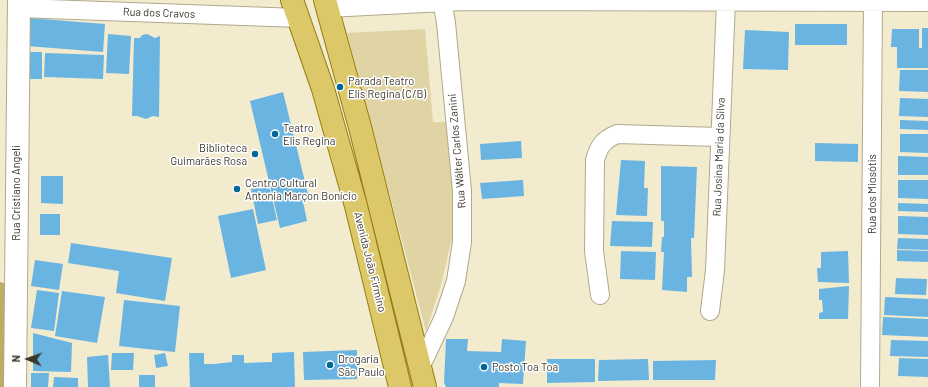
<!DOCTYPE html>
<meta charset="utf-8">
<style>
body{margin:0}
#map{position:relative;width:928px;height:387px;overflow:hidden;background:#f3ebce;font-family:Barlow,sans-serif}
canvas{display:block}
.north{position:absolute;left:8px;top:339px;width:40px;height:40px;-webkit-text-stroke:3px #fff;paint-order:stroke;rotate:272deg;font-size:11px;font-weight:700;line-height:16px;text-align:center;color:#3b372c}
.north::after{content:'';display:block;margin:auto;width:14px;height:18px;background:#3b372c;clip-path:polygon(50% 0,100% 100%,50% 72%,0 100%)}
</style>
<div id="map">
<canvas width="928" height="387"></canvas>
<div class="north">N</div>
</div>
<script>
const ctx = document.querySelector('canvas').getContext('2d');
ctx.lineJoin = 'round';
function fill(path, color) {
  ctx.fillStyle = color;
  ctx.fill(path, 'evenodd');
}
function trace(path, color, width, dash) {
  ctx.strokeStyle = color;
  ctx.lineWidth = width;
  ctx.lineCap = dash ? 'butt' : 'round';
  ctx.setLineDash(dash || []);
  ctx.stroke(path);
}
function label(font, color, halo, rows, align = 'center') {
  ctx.font = font + ' Barlow,sans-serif';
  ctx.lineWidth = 3;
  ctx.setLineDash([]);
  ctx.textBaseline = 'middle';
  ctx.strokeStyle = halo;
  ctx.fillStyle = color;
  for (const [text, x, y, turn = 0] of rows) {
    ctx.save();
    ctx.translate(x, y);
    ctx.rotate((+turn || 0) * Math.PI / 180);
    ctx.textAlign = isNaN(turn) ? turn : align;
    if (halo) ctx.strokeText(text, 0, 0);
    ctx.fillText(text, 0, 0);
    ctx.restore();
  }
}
fill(new Path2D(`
 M425,29L433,122H446L453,185L452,238L441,285L426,331L347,33Z`), '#e0d3a4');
fill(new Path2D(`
 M0,282L7,284L9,387H0Z`), '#c0ac60');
fill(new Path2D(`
 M29,18L105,24L103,52L27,46Z
 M795,24H847V45H795Z
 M922,28H928V68H897V47H891L892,29H919V48H922Z
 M745,30L789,32L788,70L743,69Z
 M108,34L131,36L129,74L106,73Z
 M147,34L155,38L160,36L159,117L153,116L146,119L137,116H132L134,38H140L142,35Z
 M27,52H42V79H27Z
 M45,53L104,55L103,79L44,77Z
 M900,70H928V92L899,91Z
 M283,92L308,194L302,197L307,221L280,228L250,101Z
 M900,98L928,99V117L899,116Z
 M900,120L928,121V130L900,129Z
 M900,134H928V153L900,152Z
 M521,141L522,158L481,160L480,144Z
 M815,143L858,144V162L815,161Z
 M898,156L928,157V175H898Z
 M621,160L645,161L644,188H648L647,216L616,215Z
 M661,166L697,167L694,238H691L692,277H687V292L662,290L664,252H661L662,237H664V221H661Z
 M41,176H63V204L41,203Z
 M523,180L524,196L482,199L480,183Z
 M898,180H928V199L898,198Z
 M269,185L277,220L258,224L251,189Z
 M898,203L928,204V212L898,211Z
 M253,209L266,270L231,278L218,216Z
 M40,214H60V235H40Z
 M898,216L928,217V235L898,234Z
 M612,221L653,222L652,247L610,246Z
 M898,238L928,239V250L897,249Z
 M71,243L172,258L165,301L116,293L119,271L68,263Z
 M897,250L928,251V262L897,261Z
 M621,251L656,252L655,280L620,279Z
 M848,251L849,283L818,282L817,268H821V252Z
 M35,260L63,264L59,290L31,286Z
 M896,278L927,279L926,295L895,294Z
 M849,286L848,319H819V313L823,312L822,300H819V289Z
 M37,290L59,293L54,331L31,328Z
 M62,291L105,297L97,343L55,336Z
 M885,297L928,299V317L884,315Z
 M124,300L180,306L175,352L119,346Z
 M883,317L928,319V337L882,335Z
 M33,333L72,343L71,372L33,371Z
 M446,339H468L467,351L501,352L502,339L526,341L523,384L499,383V387H446L444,383Z
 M891,340L928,341V357L890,356Z
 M357,350V379L304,380L303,352Z
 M294,352L295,387H190L189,353H204V364H214L232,362V355H244V363L272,362V353Z
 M112,353H134L133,370H111Z
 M165,353L168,366L156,368L154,355Z
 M108,355L110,387H88L87,357Z
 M899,358L928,359V377L898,376Z
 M547,359H595V382L547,383Z
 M648,359L649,380L598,381L599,360Z
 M716,360L715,380H653V361Z
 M31,373H49L48,387H31Z
 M139,375H155V387H139Z
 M54,377L78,378V387H53Z`), '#6ab4e2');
const street = new Path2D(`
 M19,8L299,18
 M328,8L464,1L928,2
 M600,295L594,251L595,160C599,146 603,140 617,134L719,137
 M710,311L715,270L726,1
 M420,368L444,317L456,281L462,242V191L446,23L442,0
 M870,387L873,0`);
const secondary = new Path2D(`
 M15,387L19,0`);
const primary = new Path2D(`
 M292,0L323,89L356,206L400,387
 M325,0L360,127L425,387`);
trace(street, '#b1a98d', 20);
trace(secondary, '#b1a98d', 24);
trace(primary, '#947e12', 24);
trace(street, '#fff', 18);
trace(secondary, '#fff', 22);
trace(primary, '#dcc868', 22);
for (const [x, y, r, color] of [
 [340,87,4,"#016896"],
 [275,134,4,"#016896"],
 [255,154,4,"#016896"],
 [237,189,4,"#016896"],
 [330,365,4,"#016896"],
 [484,367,4,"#016896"]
]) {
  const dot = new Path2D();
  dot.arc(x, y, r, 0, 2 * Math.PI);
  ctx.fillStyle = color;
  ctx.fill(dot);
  trace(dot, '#fff', 1.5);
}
label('11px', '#3b372c', '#fff', [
 ["Rua dos Cravos",159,13,2],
 ["Rua Wálter Carlos Zanini",457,151,-95],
 ["Rua Josina Maria da Silva",719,157,-88],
 ["Rua Cristiano Angeli",16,193,-90],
 ["Rua dos Miosótis",872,194,-90],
 ["Avenida João Firmino",370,262,76]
]);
label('11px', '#3b372c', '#fff', [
 ["Parada Teatro",348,81],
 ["Elis Regina (C/B)",348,94],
 ["Teatro",283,128],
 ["Elis Regina",283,141],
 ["Biblioteca",247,148,"right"],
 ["Guimarães Rosa",247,161,"right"],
 ["Centro Cultural",245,183],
 ["Antonia Marçon Bonício",245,196],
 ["Drogaria",338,359],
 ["São Paulo",338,372],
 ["Posto Toa Toa",492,367]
], 'left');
</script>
